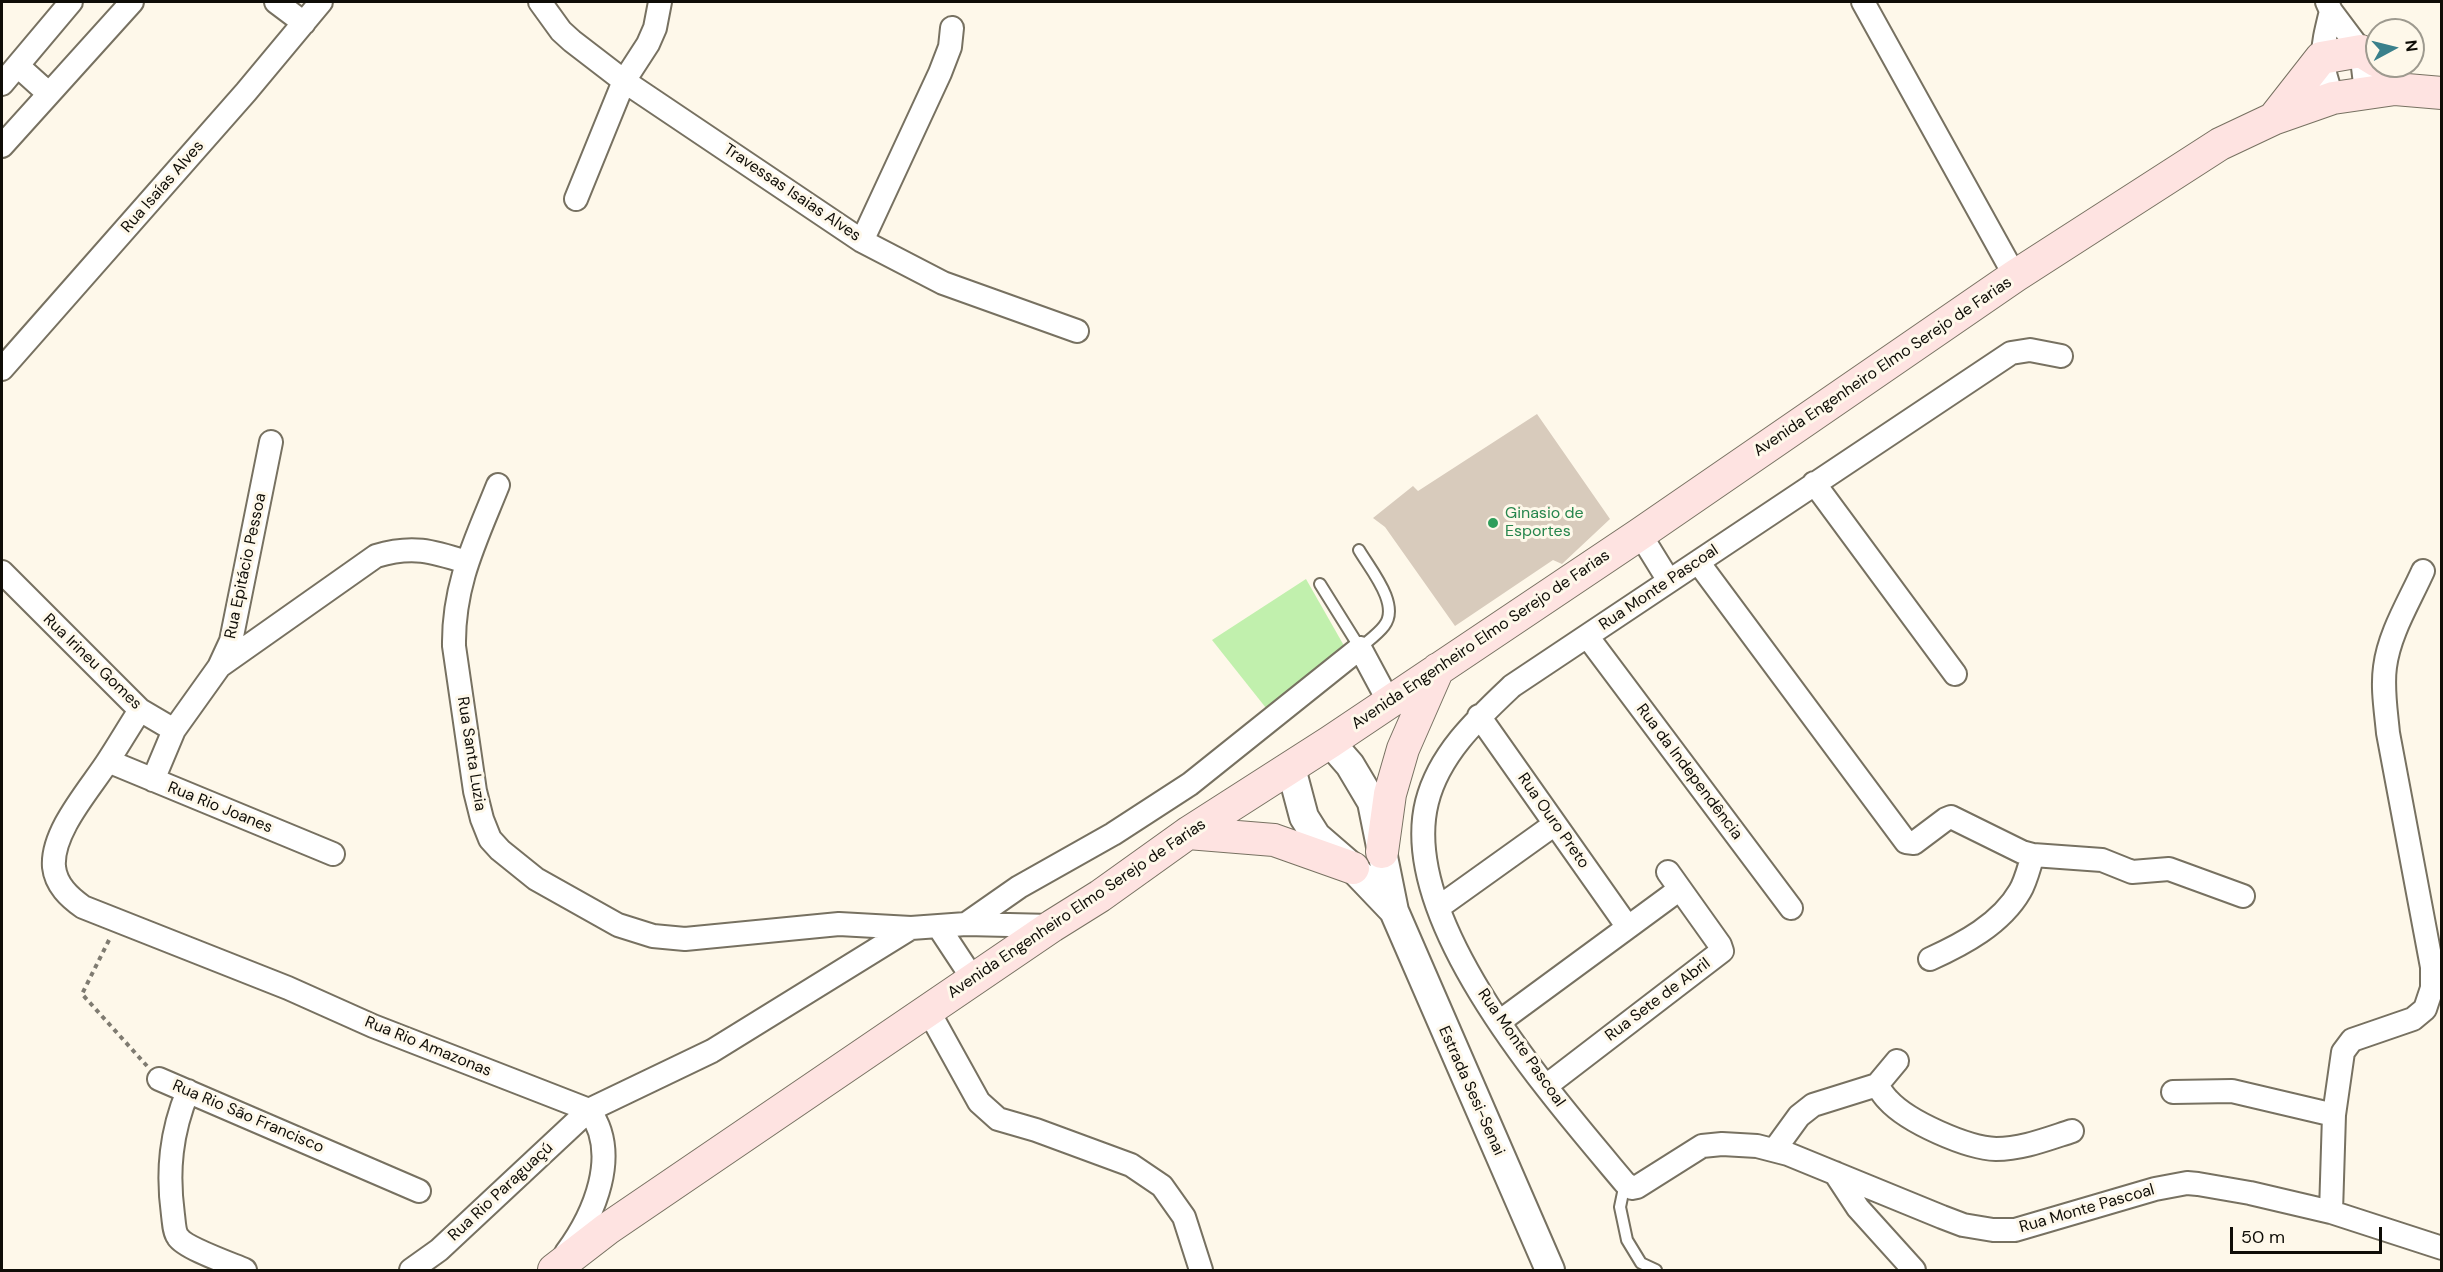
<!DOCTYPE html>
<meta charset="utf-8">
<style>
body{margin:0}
#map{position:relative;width:2443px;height:1272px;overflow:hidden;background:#fef8ea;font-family:"DM Sans",sans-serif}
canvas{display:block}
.frame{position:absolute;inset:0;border:3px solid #0f0d07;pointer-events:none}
.north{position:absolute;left:2365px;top:18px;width:60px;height:60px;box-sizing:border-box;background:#fef8ea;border:2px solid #9e9a8f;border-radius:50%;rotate:83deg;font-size:16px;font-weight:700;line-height:24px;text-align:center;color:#0f0d07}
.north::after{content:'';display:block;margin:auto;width:21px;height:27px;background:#3a808b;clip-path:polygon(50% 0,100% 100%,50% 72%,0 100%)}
.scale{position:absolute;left:2230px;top:1227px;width:152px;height:27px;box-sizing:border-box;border:3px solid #0f0d07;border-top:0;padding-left:8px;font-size:18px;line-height:21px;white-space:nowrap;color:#0f0d07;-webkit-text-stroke:4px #fef8ea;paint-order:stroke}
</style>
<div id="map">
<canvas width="2443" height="1272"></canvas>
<div class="frame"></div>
<div class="north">N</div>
<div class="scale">50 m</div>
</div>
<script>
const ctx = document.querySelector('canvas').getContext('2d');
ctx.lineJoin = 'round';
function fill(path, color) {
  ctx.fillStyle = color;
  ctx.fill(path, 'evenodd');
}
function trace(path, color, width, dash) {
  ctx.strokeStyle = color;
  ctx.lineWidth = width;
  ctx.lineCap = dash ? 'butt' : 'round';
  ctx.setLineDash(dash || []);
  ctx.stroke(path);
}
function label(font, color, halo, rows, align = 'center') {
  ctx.font = font + ' "DM Sans",sans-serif';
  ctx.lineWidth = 6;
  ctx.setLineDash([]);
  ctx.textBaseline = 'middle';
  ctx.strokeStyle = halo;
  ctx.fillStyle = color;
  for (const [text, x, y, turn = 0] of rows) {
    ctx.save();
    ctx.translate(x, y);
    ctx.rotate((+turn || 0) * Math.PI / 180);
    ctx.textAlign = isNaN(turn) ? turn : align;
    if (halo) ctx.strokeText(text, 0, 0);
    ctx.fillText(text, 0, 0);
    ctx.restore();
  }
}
fill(new Path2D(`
 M1306,579L1347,651L1266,708L1212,640Z`), '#c1f0ad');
fill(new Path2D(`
 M1537,414L1610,519L1562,564L1553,560L1455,626L1385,527L1373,518L1413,486L1418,491Z`), '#d8cbbc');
const service = new Path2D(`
 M1320,584L1360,648C1368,641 1378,634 1384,626C1401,605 1370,569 1359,550
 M1625,1183L1620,1207L1627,1240L1641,1263L1656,1270`);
const minor = new Path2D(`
 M276,2L304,23
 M540,2L561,31L572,41L624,81L862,241L943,283L1077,331
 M1863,2L2015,276
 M2327,2L2331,11L2361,51L2366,92
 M2331,11C2322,48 2318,61 2333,98
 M18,66L48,93
 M2,84L71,2
 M2,146L132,2
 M576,199L624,81L648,44L655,28L660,2
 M862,241L940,73L950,47L952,28
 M2061,356L2030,350L2011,353L1512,686C1477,719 1439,754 1427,802C1397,921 1553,1097 1625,1183L1632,1188L1637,1187L1702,1146L1722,1144L1757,1146L1788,1154L1942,1217L1963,1225L1993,1230H2015L2155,1189L2187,1183L2198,1184L2250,1193L2331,1212L2442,1248
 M2,369L246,92L321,2
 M1814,483L1955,674
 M498,485C476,540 453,584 454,646L475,791L482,819L490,839L500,850L536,879L618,925L653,936L685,939L839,924L911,928L966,924L1052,926
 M1640,534L1669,581
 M1698,562L1906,842L1914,843L1946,819L1951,817L2022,852L2033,855L2102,860L2132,872L2169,869L2243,896
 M2,572L140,710L174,730L219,667L231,641L271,442
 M1587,636L1791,908
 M220,666L376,556C412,545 432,551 466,562
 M140,710C129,727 119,744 108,761C90,789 51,832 54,867C56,885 69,897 83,907L288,988L373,1026L589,1110
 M1479,716L1627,926
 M108,761L333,854
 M153,780L174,730
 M1439,907L1555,824
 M966,924L1019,887L1113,834L1190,784L1360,648L1389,702
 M938,926L973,979
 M1930,959C1963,944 2001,924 2020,891C2026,881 2029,867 2033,855
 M928,1010L979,1102L998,1119L1036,1130L1131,1165L1162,1186L1184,1217L1201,1270
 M1499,1022L1680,889
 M159,1079L419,1191
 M1877,1085C1880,1090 1884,1096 1888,1100C1908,1122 1967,1148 1996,1149C2022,1149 2047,1139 2072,1131
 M1546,1086L1722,951L1720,945L1668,872
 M188,1091C171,1132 167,1171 173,1215C174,1222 174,1232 178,1237C185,1248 231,1264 245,1270
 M2173,1092L2232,1091L2334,1115
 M1775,1149L1799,1116L1813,1105L1877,1085L1897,1061
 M1835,1173L1858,1208L1914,1270
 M2331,1212L2334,1115L2343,1052L2352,1040L2413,1019L2425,1009L2432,988V967L2388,733C2386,711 2382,688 2385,667C2389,634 2409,602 2423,571
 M566,1253C594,1215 621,1154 589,1110
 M411,1270L439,1250L589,1110L712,1051L911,928`);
const tertiary = new Path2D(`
 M1330,742L1350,765L1372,802L1394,911L1550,1270
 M1291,768L1304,817L1316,836L1353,868L1394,911`);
const secondary = new Path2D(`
 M2274,118L2321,58L2361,51L2377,61
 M1188,833L1274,840L1353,868
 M1382,852L1390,794L1403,749L1438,669
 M554,1270L607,1229L1052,926L1100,896L1188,833L1330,742L1640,534L2015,276L2220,144L2273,119L2333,98L2395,89L2442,93`);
trace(service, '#777161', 14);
trace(minor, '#777161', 26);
trace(tertiary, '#777161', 32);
trace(secondary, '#777161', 34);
trace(new Path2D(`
 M109,940L82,994L147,1066`), '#7f7b71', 4, [4.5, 4.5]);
trace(service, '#fff', 10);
trace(minor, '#fff', 22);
trace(tertiary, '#fff', 28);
trace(secondary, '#fee3e1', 32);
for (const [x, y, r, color] of [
 [1493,523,6,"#2e9e5b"]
]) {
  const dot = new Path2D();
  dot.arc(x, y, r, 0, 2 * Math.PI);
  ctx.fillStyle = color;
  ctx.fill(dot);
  trace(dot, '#fef8ea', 2);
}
label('16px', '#0f0d07', '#fef8ea', [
 ["Rua Isaías Alves",163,187,-49],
 ["Travessas Isaias Alves",792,193,34],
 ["Avenida Engenheiro Elmo Serejo de Farias",1883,367,-34],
 ["Rua Epitácio Pessoa",246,566,-78],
 ["Rua Monte Pascoal",1659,588,-34],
 ["Avenida Engenheiro Elmo Serejo de Farias",1481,640,-34],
 ["Rua Irineu Gomes",92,662,44],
 ["Rua Santa Luzia",471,754,81],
 ["Rua da Independência",1689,772,53],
 ["Rua Rio Joanes",220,808,22],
 ["Rua Ouro Preto",1553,821,55],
 ["Avenida Engenheiro Elmo Serejo de Farias",1077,909,-34],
 ["Rua Sete de Abril",1658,1000,-37],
 ["Rua Rio Amazonas",428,1047,22],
 ["Rua Monte Pascoal",1521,1048,55],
 ["Estrada Sesi-Senai",1471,1091,66],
 ["Rua Rio São Francisco",248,1117,23],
 ["Rua Rio Paraguaçú",501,1192,-43],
 ["Rua Monte Pascoal",2087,1209,-16]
]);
label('16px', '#27864d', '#fef8ea', [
 ["Ginasio de",1505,514],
 ["Esportes",1505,532]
], 'left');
</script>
